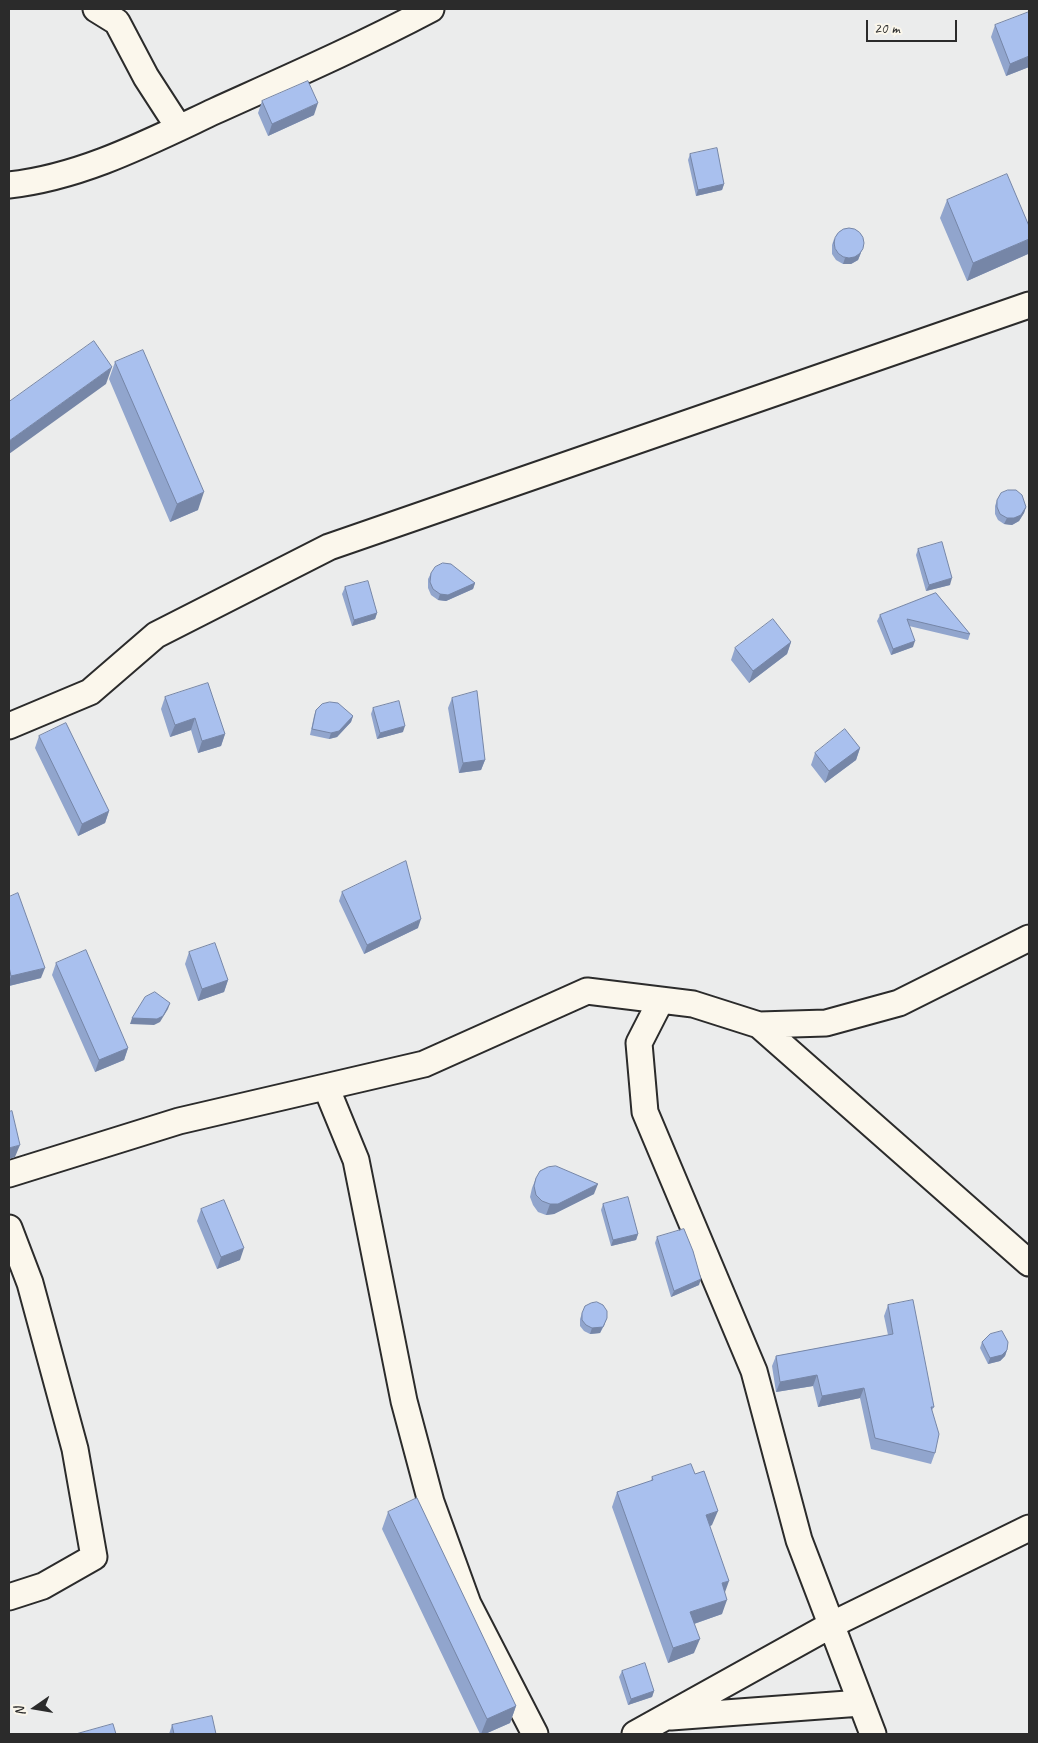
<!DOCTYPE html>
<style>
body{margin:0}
#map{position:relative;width:1038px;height:1743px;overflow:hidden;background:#ebecec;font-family:Caveat,sans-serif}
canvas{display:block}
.frame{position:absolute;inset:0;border:10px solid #2b2b2b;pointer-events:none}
.north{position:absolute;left:10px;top:1683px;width:50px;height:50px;-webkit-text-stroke:4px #fbf7ec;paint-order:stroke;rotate:257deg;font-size:14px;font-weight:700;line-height:20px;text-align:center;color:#2b2b2b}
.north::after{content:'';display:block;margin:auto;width:18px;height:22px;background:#2b2b2b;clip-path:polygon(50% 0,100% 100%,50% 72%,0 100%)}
.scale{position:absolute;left:866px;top:20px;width:91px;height:22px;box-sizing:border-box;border:2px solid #2b2b2b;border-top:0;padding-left:6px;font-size:15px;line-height:18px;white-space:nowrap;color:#2b2b2b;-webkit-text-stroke:4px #fbf7ec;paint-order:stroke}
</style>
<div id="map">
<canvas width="1038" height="1743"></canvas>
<div class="frame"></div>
<div class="north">N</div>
<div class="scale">20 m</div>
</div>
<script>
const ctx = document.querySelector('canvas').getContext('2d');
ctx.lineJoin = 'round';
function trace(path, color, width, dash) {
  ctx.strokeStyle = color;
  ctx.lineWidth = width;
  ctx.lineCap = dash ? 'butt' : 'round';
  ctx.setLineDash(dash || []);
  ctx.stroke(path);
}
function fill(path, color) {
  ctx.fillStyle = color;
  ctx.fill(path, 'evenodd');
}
const minor = new Path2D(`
 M96,9L117,22L146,77L179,128
 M9,185C82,177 149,142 215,111C288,78 361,46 431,9
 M9,726L90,692L156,635L329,547L1029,305
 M661,1000L639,1043L645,1112L754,1371L799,1540L873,1734
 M759,1025L1029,1263
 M326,1087L356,1160L404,1401L431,1502L468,1604L535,1734
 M9,1174L179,1121L424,1064L587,991L693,1004L759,1025L826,1023L899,1003L1029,938
 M9,1228L30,1283L75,1449L94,1557L43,1586L9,1597
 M671,1717L861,1703
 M635,1734L831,1625L1029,1528`);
trace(minor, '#2b2b2b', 29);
trace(minor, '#fbf7ec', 25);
fill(new Path2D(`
 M995,25L1029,67L1006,76L991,37Z
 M262,101L314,115L268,136L258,113Z
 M690,154L724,184L722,190L696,196L688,160Z
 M947,200L1028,254L967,281L940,218Z
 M834,239L861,253L858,260L851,264H843L836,260L832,254V245Z
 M115,362L198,510L170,522L109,379Z
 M997,500L1026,507L1024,513L1019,521L1012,525L1004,524L998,520L995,514V506Z
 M918,549L950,585L926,591L916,555Z
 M431,573L475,583L473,589L446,601L438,600L431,595L428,588V579Z
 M345,587L377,613L375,619L352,626L342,594Z
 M936,593L970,634L968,640L909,626L913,647L891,655L877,621L880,615Z
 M791,642L787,654L749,683L731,660L735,648Z
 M165,697L225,734L221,746L198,753L191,730L170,737L161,709Z
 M452,698L485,760L481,770L459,773L448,708Z
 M373,708L403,732L377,739L371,714Z
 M316,710L353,716L351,722L337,737L329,739L310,735L314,716Z
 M39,736L109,811L105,823L78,836L35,748Z
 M860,748L856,760L825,783L811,765L815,753Z
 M342,892L418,928L364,954L339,901Z
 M9,897L41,978L9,986Z
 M189,952L228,980L224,992L198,1001L185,964Z
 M56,963L128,1048L124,1060L95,1072L52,975Z
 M536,1178L594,1194L554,1214L546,1215L538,1212L533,1205L530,1197L532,1188Z
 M603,1204L638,1234L636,1240L611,1246L601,1210Z
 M201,1209L240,1260L217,1269L197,1221Z
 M657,1237L699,1285L671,1297L655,1243Z
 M888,1305L934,1407L932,1410L935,1453L931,1464L871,1449L860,1398L818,1407L813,1386L776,1392L772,1366L776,1356L888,1335L884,1316Z
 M582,1313L605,1324L600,1333L590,1334L584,1331L580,1326V1319Z
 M982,1342L1007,1350L1005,1356L1000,1361L988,1364L980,1348Z
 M652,1477L712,1525L710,1526L725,1593L722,1614L694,1624V1653L668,1663L612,1507L617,1492L651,1481Z
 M388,1512L516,1706L510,1723L485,1734H480L382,1529Z
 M622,1671L654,1691L652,1697L628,1705L619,1677Z
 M172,1725L216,1734H169Z`), '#91a5cd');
fill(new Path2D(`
 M1029,56V67L1006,76L1010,64Z
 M318,103L314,115L268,136L272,124Z
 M724,184L722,190L696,196L698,190Z
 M1029,239V250L1028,254L967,281L973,263Z
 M863,247L858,260L851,264H843L845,258Z
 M112,367L106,384L9,454V441Z
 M204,492L198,510L170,522L177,504Z
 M1026,507L1024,513L1019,521L1012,525L1004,524L1007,518Z
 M952,578L950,585L926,591L929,585Z
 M475,583L473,589L446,601L438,600L440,594Z
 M377,613L375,619L352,626L354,620Z
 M915,641L913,647L891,655L893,649Z
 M791,642L787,654L749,683L753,671Z
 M353,716L351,722L337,737L329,739L331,733Z
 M195,718L191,730L170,737L175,725Z
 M405,726L403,732L377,739L380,733Z
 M225,734L221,746L198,753L202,741Z
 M860,748L856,760L825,783L829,771Z
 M485,760L481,770L459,773L463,763Z
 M109,811L105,823L78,836L82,824Z
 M421,919L418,928L364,954L367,945Z
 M45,968L41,978L9,986V982L11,976Z
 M228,980L224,992L198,1001L202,989Z
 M170,1003L168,1009L160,1022L154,1025L130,1024L132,1018Z
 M128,1048L124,1060L95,1072L99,1060Z
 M20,1145L15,1157L9,1159V1148Z
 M598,1184L594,1194L554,1214L546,1215L550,1204Z
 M638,1234L636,1240L611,1246L613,1240Z
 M244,1248L240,1260L217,1269L221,1257Z
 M701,1279L699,1285L671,1297L674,1291Z
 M607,1318L600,1333L590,1334L592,1328Z
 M1007,1350L1005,1356L1000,1361L988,1364L990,1358Z
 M817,1375L813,1386L776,1392L780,1382Z
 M864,1388L860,1398L818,1407L822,1396Z
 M718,1511L712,1525L701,1530L706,1515Z
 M729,1581L724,1595L722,1583Z
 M727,1600L722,1614L685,1627L690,1612Z
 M700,1639L694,1653L668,1663L673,1648Z
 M654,1691L652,1697L628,1705L631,1699Z
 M516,1706L510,1723L485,1734H481L487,1719Z`), '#7686a7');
const building = new Path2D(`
 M1029,12V56L1010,64L995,25Z
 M308,81L318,103L272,124L262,101Z
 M717,148L724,184L698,190L690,154Z
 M1007,174L1029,226V239L973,263L947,200Z
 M834 243a15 15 0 1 1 30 0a15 15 0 1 1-30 0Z
 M94,341L112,367L9,441V402Z
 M143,350L204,492L177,504L115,362Z
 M1008,490H1016L1022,495L1026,507L1021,515L1014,518H1007L1000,514L997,507V500L1001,493Z
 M942,542L952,578L929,585L918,549Z
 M443,563L451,564L475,583L448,595L440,594L433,589L430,582L431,573L435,567Z
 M368,581L377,613L354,620L345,587Z
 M936,593L970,634L907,619L915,641L893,649L880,615Z
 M773,619L791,642L753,671L735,648Z
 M208,683L225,734L202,741L195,718L175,725L165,697Z
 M477,691L485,760L463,763L452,698Z
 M399,701L405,726L380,733L373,708Z
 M330,702L338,703L353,716L339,731L331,733L312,729L316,710L322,704Z
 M66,723L109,811L82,824L39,736Z
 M845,729L860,748L829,771L815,753Z
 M406,861L421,919L367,945L342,892Z
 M18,893L45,968L11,976L9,967V897Z
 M215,943L228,980L202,989L189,952Z
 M86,950L128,1048L99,1060L56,963Z
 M155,992L170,1003L163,1016L157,1019L132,1018L145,997Z
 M12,1111L20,1145L9,1148V1112Z
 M556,1166L598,1184L558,1204H550L542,1201L536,1195L534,1186L536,1178L540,1171L548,1167Z
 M628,1197L638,1234L613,1240L603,1204Z
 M224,1200L244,1248L221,1257L201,1209Z
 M684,1229L693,1251L701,1279L674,1291L657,1237Z
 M913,1300L934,1407H931L939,1434L935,1453L875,1438L864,1388L822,1396L817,1375L780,1382L776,1356L893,1334L888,1305Z
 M597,1302L603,1305L607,1311V1318L603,1327L592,1328L586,1325L582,1320V1313L585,1306L591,1303Z
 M1002,1331L1008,1342L1007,1350L1002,1355L990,1358L982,1342L990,1334Z
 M691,1464L695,1474L704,1471L718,1511L706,1515L729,1581L722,1583L727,1600L690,1612L700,1639L673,1648L617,1492L653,1480L652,1477Z
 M417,1498L516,1706L487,1719L388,1512Z
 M645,1663L654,1691L631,1699L622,1671Z
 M212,1716L216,1734H174L172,1725Z
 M113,1724L116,1734H76Z`);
fill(building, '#a9c0ee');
trace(building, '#7686a7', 1);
</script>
